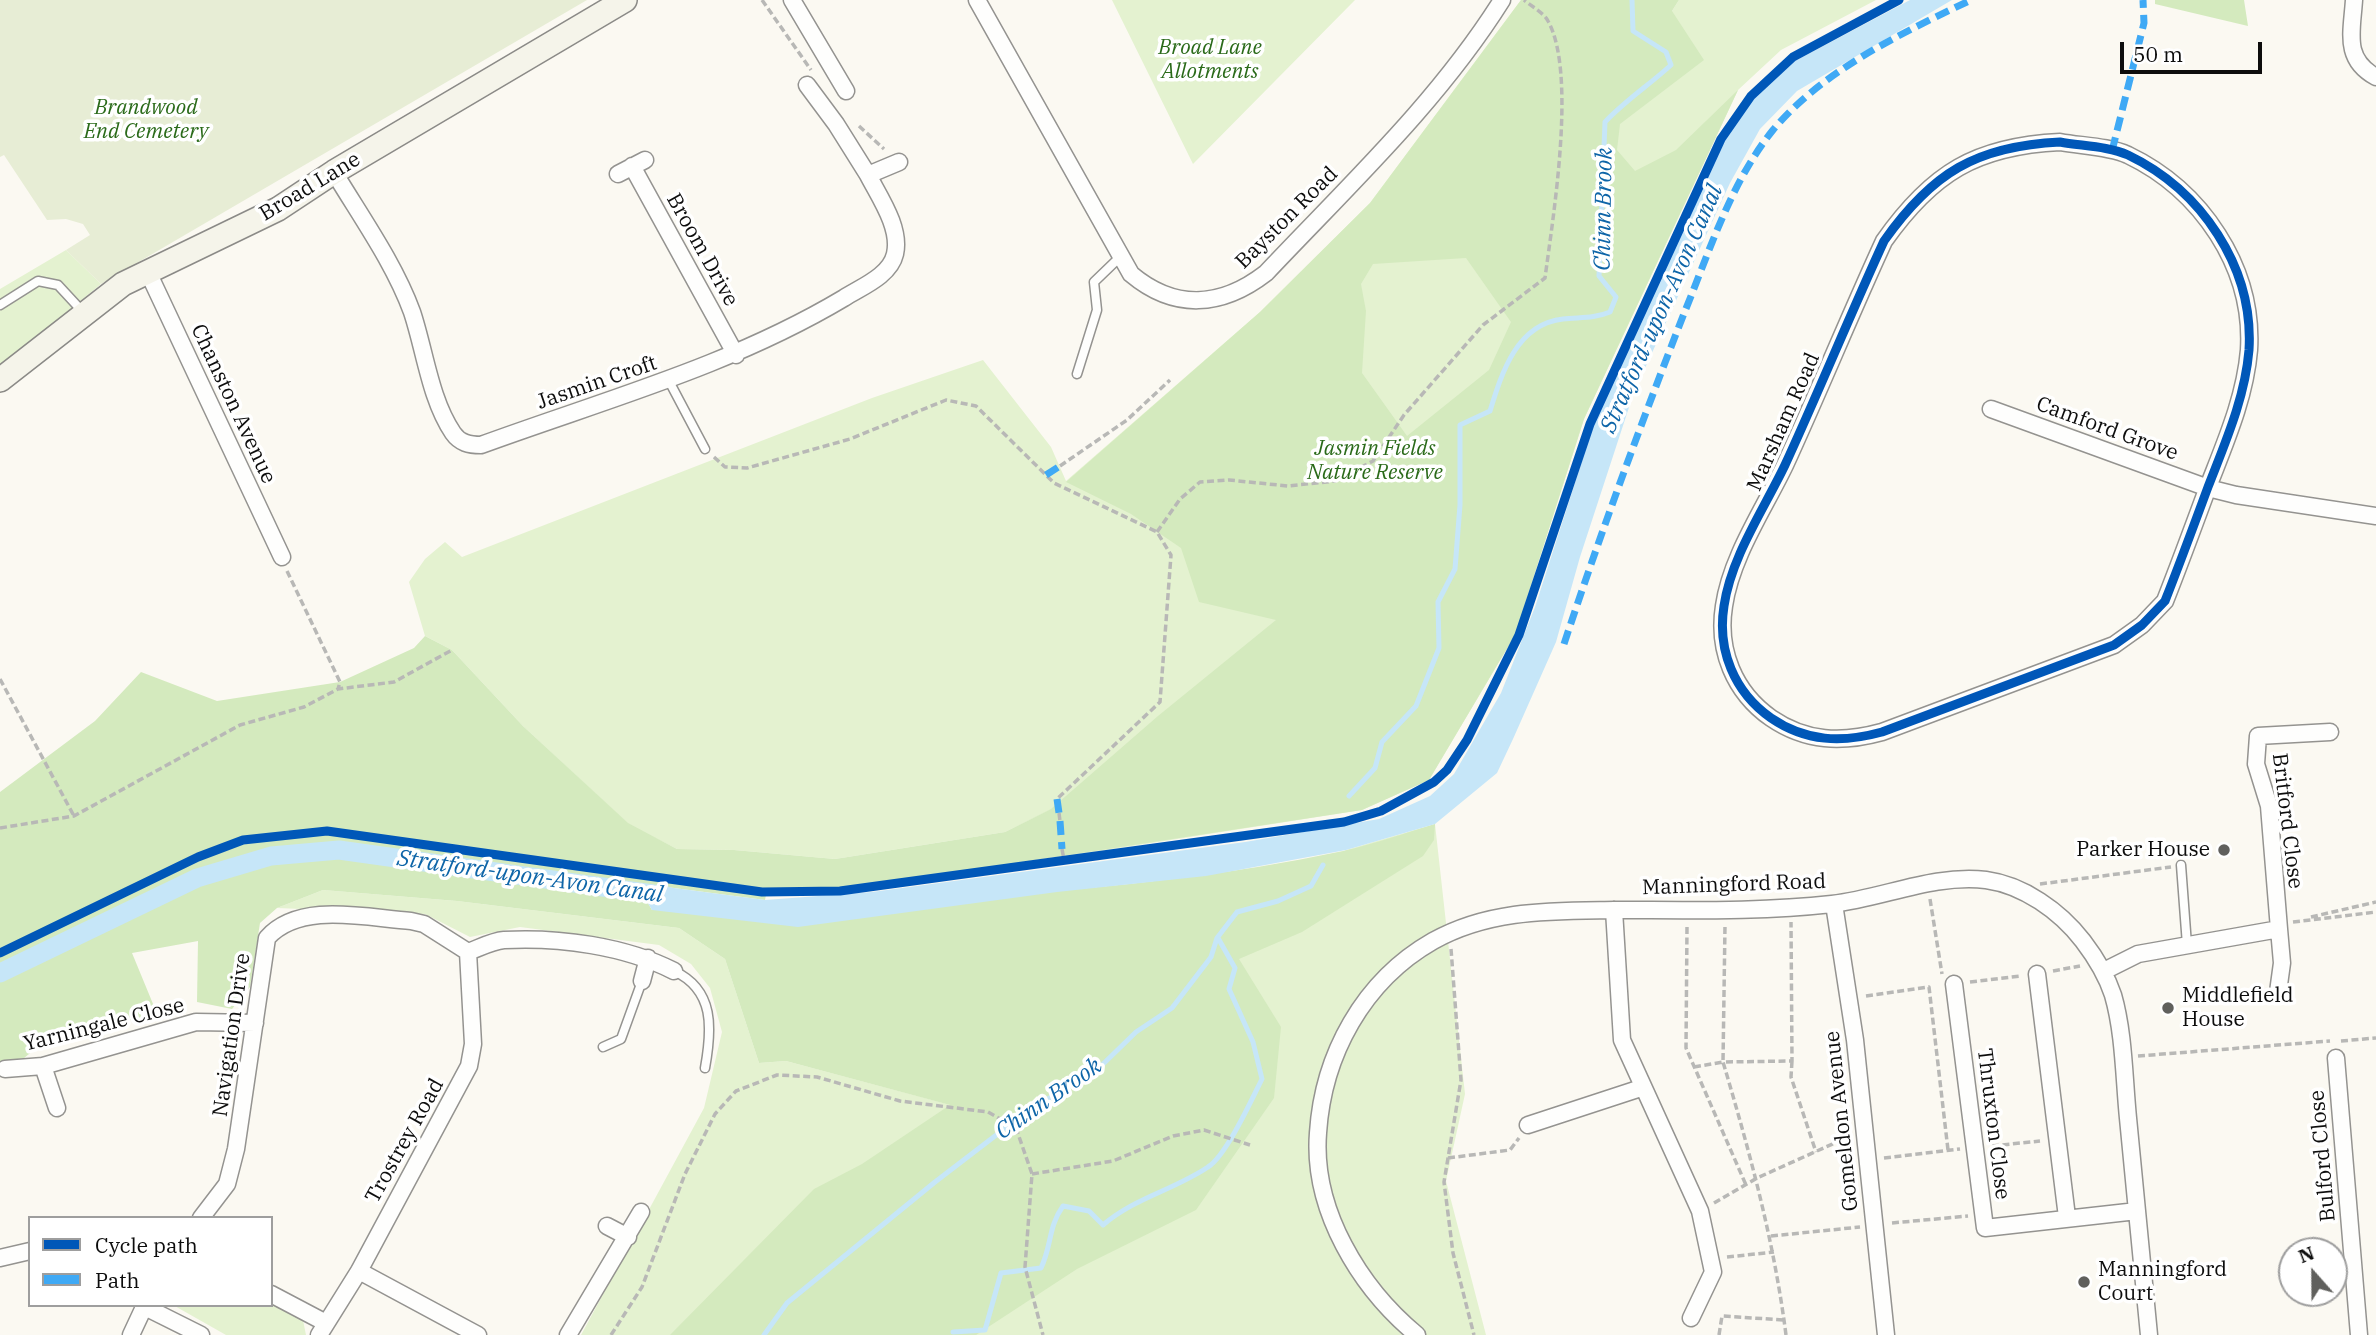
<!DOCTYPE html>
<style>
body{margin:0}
#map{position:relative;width:2376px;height:1335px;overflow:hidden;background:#fbf9f2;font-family:"IBM Plex Serif",serif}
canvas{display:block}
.legend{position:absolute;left:28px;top:1216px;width:245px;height:91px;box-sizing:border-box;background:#fff;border:2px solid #9e9e9e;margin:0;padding:9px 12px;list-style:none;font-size:21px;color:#0d0d0d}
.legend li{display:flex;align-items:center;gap:14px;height:35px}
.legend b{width:35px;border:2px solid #9e9e9e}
.north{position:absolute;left:2278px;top:1237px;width:70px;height:70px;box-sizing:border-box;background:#fff;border:2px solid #9e9e9e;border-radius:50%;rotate:339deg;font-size:19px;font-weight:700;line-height:28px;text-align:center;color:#0d0d0d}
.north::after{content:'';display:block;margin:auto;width:24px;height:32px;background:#60605d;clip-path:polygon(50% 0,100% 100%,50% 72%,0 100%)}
.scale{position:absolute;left:2120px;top:42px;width:142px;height:32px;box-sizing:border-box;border:4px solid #0d0d0d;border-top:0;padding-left:9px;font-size:21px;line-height:24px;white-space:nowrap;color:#0d0d0d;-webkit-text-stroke:5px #fff;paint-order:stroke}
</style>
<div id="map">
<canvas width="2376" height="1335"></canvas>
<ul class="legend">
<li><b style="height:9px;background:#0057b8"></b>Cycle path</li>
<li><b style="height:9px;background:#3fa9f5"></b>Path</li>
</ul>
<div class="north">N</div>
<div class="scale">50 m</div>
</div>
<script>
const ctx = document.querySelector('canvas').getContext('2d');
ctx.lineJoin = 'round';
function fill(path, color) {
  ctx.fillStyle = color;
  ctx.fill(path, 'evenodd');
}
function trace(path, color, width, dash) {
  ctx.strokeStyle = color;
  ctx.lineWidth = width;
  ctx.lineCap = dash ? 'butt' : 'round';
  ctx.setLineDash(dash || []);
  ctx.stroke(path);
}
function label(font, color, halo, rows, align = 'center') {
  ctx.font = font + ' "IBM Plex Serif",serif';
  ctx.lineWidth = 7;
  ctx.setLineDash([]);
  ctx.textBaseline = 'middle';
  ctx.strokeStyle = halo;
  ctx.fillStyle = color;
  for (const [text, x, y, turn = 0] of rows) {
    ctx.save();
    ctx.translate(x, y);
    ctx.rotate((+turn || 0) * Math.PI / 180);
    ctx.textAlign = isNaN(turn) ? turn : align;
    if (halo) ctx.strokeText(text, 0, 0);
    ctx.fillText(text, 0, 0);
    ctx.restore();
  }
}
fill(new Path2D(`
 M1112,0H1355L1193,164Z
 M1521,0H1666L1672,11L1679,0H1876L1781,50L1738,90L1584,419L1515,635L1429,780L1362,810L1056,858L1050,810L1005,832L835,859L734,850L677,849L628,824L523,726L452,650L425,636L409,582L425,559L445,542L462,557L872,398L983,360L1051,447L1066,481L1260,312L1370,203Z
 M66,250L101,284L0,368V289Z
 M1435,824L1465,1094L1446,1181L1486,1335H581L704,1108L722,1032L710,988L691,964L659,945L520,927L470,937L425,914L277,908L323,890L457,901L679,928L725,959L759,1063L786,1061L951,1105L1346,850Z
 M271,1303L303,1320L306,1335H226L173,1305H271Z`), '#e4f2d0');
fill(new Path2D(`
 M1521,0H1679L1672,11L1704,60L1620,124L1617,150L1635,171L1676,150L1738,90L1584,419L1515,635L1429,780L1362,810L866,886L767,890L765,900L636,883L652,910C883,900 1116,899 1343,851C1374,844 1405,833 1435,824L1434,840L1423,856L1302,932L1239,959L1281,1027L1274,1098L1196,1210L1077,1269L976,1335H670L814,1189L862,1164L950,1105L786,1061L759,1063L725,959L679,928L457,901L323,890L277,908L260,923L250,987L232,1009L197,1002L198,941L132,953L158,1016L58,1031L24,1058L0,1062V792L95,721L141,672L217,701L340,682L414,648L425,636L452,650L523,726L628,823L677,849L734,850L835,859L1005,832L1051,809L1158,716L1276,620L1199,602L1181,548L1131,514L1066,482L1260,312L1370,203ZM1466,258L1511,322L1489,370L1407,436L1362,373L1366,311L1361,284L1373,264Z
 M2155,0H2244L2248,26L2155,4Z`), '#d4eabe');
fill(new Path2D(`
 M0,0H587L101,284L66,250L90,235L83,224L66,219L47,220L4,155L0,157Z`), '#e7edd5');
fill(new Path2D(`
 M1910,0H1952L1797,91L1760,129L1730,183L1634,392L1580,557L1556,642L1513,739L1497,773L1435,824L1346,850L1206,876L1057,892L798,927L652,910L636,883L765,900L872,892L1245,842L1379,819L1430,796L1454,774L1501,693L1535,607L1593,427L1727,133L1755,97L1795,61Z`), '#c6e6f8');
trace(new Path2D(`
 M1349,796L1375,768L1382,742L1416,706L1439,648L1438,602L1455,569L1460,505V425L1490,411C1502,372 1517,324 1563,319C1580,317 1593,319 1610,312L1616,297L1599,276L1605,122C1627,99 1648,86 1671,65L1666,52L1633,31L1632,0
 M953,1332L985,1330L1001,1273L1041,1268C1052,1245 1048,1227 1063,1206L1089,1211L1103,1225C1134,1198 1174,1190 1208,1167C1226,1156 1252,1099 1262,1079L1253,1042L1229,989L1235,968L1218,938
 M764,1335L787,1303L935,1182L1025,1113L1099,1068L1136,1032L1172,1008L1211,957L1217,938L1237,912L1278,901L1311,886L1323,865`), '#c6e6f8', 5);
trace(new Path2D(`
 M0,973L197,878L271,856L339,850L667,896`), '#c6e6f8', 19);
const lane = new Path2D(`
 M0,305L38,281L58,285L83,312
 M1077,374L1097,310L1094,282L1121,256
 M669,381L705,449
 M2181,865L2187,945
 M674,971C715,990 712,1029 705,1068
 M603,1047L621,1039L642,981`);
const street = new Path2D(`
 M792,0L846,91
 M977,0L1131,274C1175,311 1222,307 1266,273C1348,186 1438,102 1502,0
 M2354,0C2352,32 2343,59 2376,77
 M807,85L836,124L868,175
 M2060,142C2081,146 2108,146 2128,155C2201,190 2254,267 2249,350C2245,398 2225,443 2208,487C2194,525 2180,563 2165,601L2142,625L2114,645L1882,732C1842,743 1806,742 1771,718C1734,692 1717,650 1724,606C1731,557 1764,509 1785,465C1819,391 1850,315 1884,241C1932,173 1976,146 2060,142Z
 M632,166L736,355
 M334,172C361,217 394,263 412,312C425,351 430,399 453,433C460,443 469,445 481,445C604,400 730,366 844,298C861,287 890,276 895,254C901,228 880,198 868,175L899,162
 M618,174L645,160
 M147,270L282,557
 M1991,409L2208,488L2236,495L2376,516
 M1834,904L1855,1040L1886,1335
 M1614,910L1622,1040L1700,1211L1713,1272L1691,1318
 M468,952C479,948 492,941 504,940C559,937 625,946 674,971
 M2104,971L2138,954L2279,929L2269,806L2256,764L2258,736L2330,732
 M2037,974L2067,1217
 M642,981L648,958
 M1954,984L1985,1228L2137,1211
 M2278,992L2282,963L2279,929
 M2336,1058L2359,1335
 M43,1066L57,1108
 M5,1069L43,1066L196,1022L255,1023
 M1528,1125L1641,1088
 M201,1218L227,1184L236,1149L267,938C300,901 366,918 411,921L424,924L468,952
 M607,1226L628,1237
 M0,1258L30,1251
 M359,1271L478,1335
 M271,1294L326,1323
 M145,1307L201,1335
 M131,1335L145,1305
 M319,1335L359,1271L469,1066L473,1044L468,952
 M568,1335L641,1212
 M1417,1335C1360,1288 1312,1210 1318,1133C1323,1055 1363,981 1433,941C1490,909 1552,911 1615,910C1687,910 1761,912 1832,904C1884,898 1933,874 1986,880C2023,885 2060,911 2083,941C2096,958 2106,974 2113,995C2124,1033 2124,1078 2128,1118C2135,1190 2142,1263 2149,1335`);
const secondary = new Path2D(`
 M0,380L123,284L278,209L334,172L625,0`);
trace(lane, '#949390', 11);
trace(street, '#949390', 19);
trace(secondary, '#8b8a87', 26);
trace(new Path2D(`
 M762,0L811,70
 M859,126L884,149
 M714,457L725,467L747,468L850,439L946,400L976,406L1054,483L1157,532L1171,555L1160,702L1057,799
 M1060,466L1127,420L1170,380
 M1157,532L1180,499L1200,482L1229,480L1288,486L1335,481L1373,461L1404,415L1483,325L1545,278C1553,217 1577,73 1548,21C1544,13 1531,6 1524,0
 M287,571L340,682L338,689
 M0,679L74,816
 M1059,813L1060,821
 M0,828L74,816L240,725L304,707L338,689L394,682L452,650
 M1062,849L1064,860
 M2040,884L2171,867
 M1930,899L1942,974
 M2311,917L2376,902
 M2293,922L2376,912
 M1687,927L1686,1048L1746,1185
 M1451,949L1461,1080L1444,1182L1453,1253L1474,1335
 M2053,971L2080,966
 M1970,982L2021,976
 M1866,996L1929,987L1948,1150
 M2341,1041L2376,1038
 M2138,1056L2330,1041
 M1792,1061L1791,1077L1816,1152
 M1694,1067L1723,1062L1725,925
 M1992,1146L2040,1141
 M1448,1158L1510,1150L1519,1138
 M1884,1158L1960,1149
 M1032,1174L1113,1161L1173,1136L1204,1130L1250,1145
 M1714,1203L1757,1178L1848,1137
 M1892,1223L1968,1216
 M1771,1236L1860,1227
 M1727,1257L1774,1252
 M611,1335L642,1287L685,1174L715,1114L736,1091L777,1075L817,1077L900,1101L988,1112L1016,1128L1032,1174L1025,1267L1043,1335
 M1719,1335L1722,1316L1784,1320
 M1786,1335C1774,1241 1750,1153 1723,1062L1792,1061L1791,922`), '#b8b8b6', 3.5, [7, 3.5]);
trace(lane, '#fefefd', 8);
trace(street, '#fefefd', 16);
trace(secondary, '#f5f4ea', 23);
trace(new Path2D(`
 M2112,151L2144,23L2143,0
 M1046,475L1060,466
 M1564,644C1601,532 1642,421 1685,311C1710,250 1731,182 1773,130C1823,70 1902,33 1971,0
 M1057,799L1059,813
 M1060,821L1062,849`), '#3fa9f5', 7, [14, 7]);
trace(new Path2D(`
 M2060,142C2081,146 2108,146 2128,155C2201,190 2254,267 2249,350C2245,398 2225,443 2208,487C2194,525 2180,563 2165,601L2142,625L2114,645L1882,732C1842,743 1806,742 1771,718C1734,692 1717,650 1724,606C1731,557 1764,509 1785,465C1819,391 1850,315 1884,241C1932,173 1976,146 2060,142Z
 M0,953L198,857L243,840L327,831L762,892L840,891L1344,822L1381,811L1434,782L1447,770L1467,740L1519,635L1590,424L1721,139L1751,96L1793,57L1899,0`), '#0057b8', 9);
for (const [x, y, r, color] of [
 [2224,850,7,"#60605d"],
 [2168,1008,7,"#60605d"],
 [2084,1282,7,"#60605d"]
]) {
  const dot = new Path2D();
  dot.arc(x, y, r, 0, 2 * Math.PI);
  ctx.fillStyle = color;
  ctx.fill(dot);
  trace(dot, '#fff', 2.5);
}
label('italic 21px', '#2a6a19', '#fff', [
 ["Broad Lane",1210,48],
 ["Allotments",1210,72],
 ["Brandwood",146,108],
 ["End Cemetery",146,132],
 ["Jasmin Fields",1375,449],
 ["Nature Reserve",1375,473]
]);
label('21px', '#0d0d0d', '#fff', [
 ["Broad Lane",310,187,-31],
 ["Bayston Road",1287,218,-45],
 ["Broom Drive",702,250,61],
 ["Jasmin Croft",597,383,-19],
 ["Chanston Avenue",233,404,65],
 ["Marsham Road",1784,422,-66],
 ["Camford Grove",2107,429,20],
 ["Britford Close",2287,821,83],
 ["Manningford Road",1734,885,-2],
 ["Yarningale Close",104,1025,-14],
 ["Navigation Drive",232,1035,-82],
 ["Gomeldon Avenue",1842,1121,-96],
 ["Thruxton Close",1993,1124,83],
 ["Trostrey Road",405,1141,-61],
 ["Bulford Close",2323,1156,-95]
]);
label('21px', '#0d0d0d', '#fff', [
 ["Parker House",2210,850,"right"],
 ["Middlefield",2182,996],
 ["House",2182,1020],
 ["Manningford",2098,1270],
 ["Court",2098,1294]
], 'left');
label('italic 23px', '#0e65a8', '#fff', [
 ["Chinn Brook",1604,209,-89],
 ["Stratford-upon-Avon Canal",1662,309,-66],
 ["Stratford-upon-Avon Canal",530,877,8],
 ["Chinn Brook",1049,1099,-35]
]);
</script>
